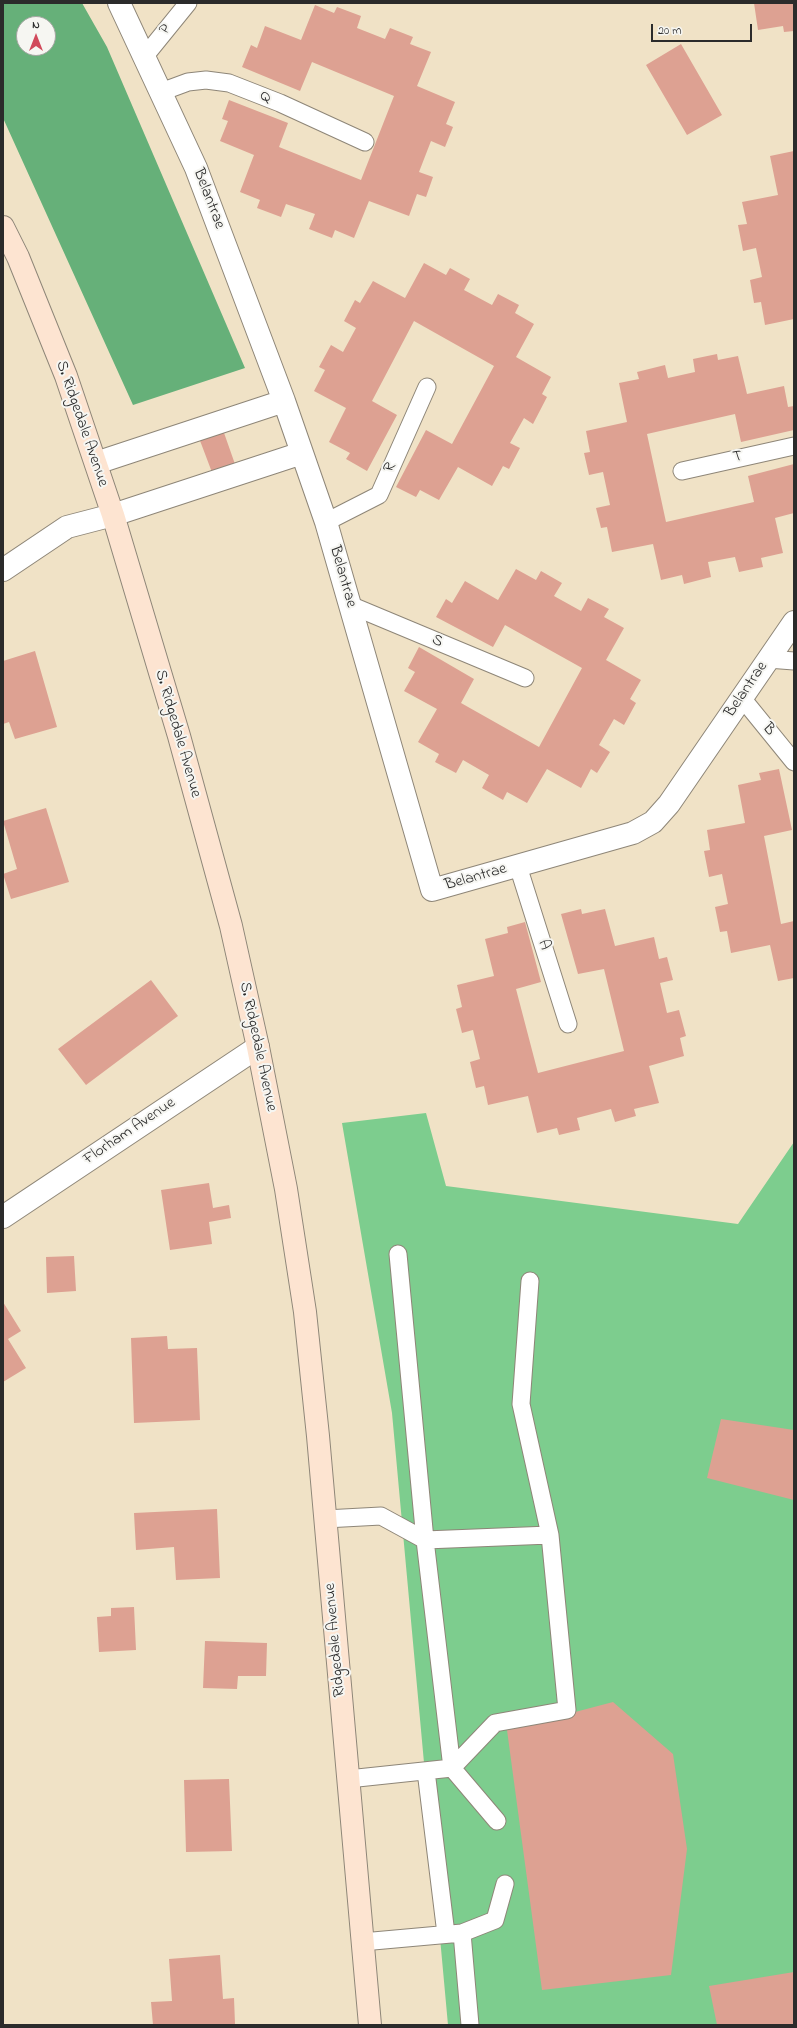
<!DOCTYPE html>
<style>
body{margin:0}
#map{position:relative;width:797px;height:2028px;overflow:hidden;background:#f0e2c6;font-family:"Indie Flower",sans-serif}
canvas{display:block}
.frame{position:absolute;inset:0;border:4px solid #2b2b2b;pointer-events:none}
.north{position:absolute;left:16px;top:16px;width:40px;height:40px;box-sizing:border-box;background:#f6f6f2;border:1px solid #a5a5a2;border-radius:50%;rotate:0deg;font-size:11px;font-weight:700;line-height:16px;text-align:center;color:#2b2b2b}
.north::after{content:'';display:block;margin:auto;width:14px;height:18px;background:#d1495b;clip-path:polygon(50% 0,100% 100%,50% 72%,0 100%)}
.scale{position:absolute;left:651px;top:24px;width:101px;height:18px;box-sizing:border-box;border:2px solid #2b2b2b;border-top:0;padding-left:5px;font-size:12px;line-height:14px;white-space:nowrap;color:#2b2b2b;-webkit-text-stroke:3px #f6f6f2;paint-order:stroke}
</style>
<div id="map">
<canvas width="797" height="2028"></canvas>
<div class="frame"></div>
<div class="north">N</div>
<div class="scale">20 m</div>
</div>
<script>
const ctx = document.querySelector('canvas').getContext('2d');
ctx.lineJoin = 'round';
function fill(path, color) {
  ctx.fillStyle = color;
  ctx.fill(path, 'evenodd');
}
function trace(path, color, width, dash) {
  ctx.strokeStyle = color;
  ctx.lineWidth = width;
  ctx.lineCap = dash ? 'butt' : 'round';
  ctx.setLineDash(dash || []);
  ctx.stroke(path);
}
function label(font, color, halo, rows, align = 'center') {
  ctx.font = font + ' "Indie Flower",sans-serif';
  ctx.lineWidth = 4;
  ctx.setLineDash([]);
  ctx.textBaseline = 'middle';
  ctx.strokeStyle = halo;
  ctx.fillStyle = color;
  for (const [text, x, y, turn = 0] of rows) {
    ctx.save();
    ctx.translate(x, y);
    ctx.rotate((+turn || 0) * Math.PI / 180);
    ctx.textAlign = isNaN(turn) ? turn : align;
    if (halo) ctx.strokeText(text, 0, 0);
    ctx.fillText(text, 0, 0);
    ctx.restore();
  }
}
fill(new Path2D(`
 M426,1113L446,1186L738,1224L794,1142V2025H448L392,1413L342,1123Z`), '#7dcd8e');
fill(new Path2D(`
 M3,3H82L107,47L245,368L133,405L3,118ZM24,24H48V48H24Z`), '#66b079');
fill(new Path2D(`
 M754,3H794V31L784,32L783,26L758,30Z
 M315,5L334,13L337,7L361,16L357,28L385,39L390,28L413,37L410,44L431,52L417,86L455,102L446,124L453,127L445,147L431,141L419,172L433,177L426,197L417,194L409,216L369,201L354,238L335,230L332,238L309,229L315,214L286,204L281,217L257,208L260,200L240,192L254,155L220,141L228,121L222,119L229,100L288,123L279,147L361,180L394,96L312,62L300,91L242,67L251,45L257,48L265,26L301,40Z
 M681,44L722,115L687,135L646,65Z
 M794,151V319L765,325L761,302L754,303L750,280L762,277L756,248L743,251L738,225L747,224L742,202L778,195L770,156Z
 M424,263L446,275L450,268L470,279L464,290L492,305L498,294L519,305L515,313L534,324L516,357L551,377L542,394L547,397L533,424L524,418L510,443L520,448L509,469L503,466L492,486L458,467L439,500L420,490L416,497L396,487L426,430L452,444L494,366L414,321L372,401L397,415L367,471L346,459L350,453L329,442L346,408L314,391L325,370L319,367L331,345L343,352L356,328L344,321L355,300L360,303L373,281L405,298Z
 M717,354L718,360L738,356L747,394L784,386L788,407L794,406V430L741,442L735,414L647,434L666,522L754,502L748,476L794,464V513L775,518L783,553L761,558L763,567L739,572L735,557L708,562L711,577L684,584L682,575L661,580L653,544L612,552L607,527L601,528L596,508L610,505L603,472L589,475L584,453L590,452L586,431L627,422L619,383L639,379L637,372L665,365L668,378L695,372L693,359Z
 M223,430L236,467L213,475L199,438Z
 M516,569L536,580L541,571L562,583L554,596L581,611L588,598L609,609L604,617L624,628L606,660L641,680L630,699L636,703L624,725L614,719L599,745L610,752L597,773L591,769L581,788L547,769L527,803L507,792L503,800L482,788L489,775L463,760L456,773L435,762L439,754L418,742L437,709L404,691L415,672L408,668L419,647L474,679L461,703L539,747L582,668L505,625L493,647L436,617L446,599L452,603L465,581L498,600Z
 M35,651L57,727L15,739L9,722L3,724V661Z
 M779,769L792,830L764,836L781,924L794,921V978L778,981L770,945L731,953L727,931L720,932L715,907L728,904L722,874L709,877L704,851L710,850L707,830L745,823L738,785L761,780L759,773Z
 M46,808L69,882L11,899L3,874L17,869L3,821Z
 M581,909L582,914L605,909L615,946L654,937L659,959L667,957L673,980L660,983L667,1013L679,1010L686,1036L680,1038L684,1056L649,1066L659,1103L634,1109L636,1116L615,1122L611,1109L577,1118L580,1130L559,1135L557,1128L537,1133L528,1096L488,1105L484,1086L476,1088L470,1062L480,1059L473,1030L462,1033L456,1009L462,1007L457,985L494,976L485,939L508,933L507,927L525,922L541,982L516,989L538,1073L624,1051L604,969L578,974L561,914Z
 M151,980L178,1016L86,1085L58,1049Z
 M209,1183L213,1208L229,1205L231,1218L209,1222L212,1244L170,1250L161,1190Z
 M74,1256L76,1291L47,1293L46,1257Z
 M3,1302L21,1331L8,1339L26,1368L3,1382Z
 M167,1336L168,1349L197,1348L200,1420L134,1423L131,1338Z
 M721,1419L794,1430V1500L707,1478Z
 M217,1509L220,1578L176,1580L174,1547L136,1550L134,1513Z
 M134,1607L136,1650L99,1652L97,1617L111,1616V1608Z
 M205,1641L267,1643L266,1676H238L237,1689L203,1688Z
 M613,1702L673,1754L687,1849L671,1975L542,1990L507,1730Z
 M229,1779L232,1851L186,1852L184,1780Z
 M220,1955L223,1999L234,1998L235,2024L153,2025L151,2002L172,2001L169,1959Z
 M794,1972V2025H717L709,1986Z`), '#dda192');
const service = new Path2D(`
 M145,56L188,3
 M161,92L188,82L206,80L229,83L280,103L365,142
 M682,471L794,446
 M326,522L379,495L427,387
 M350,605L525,678
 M768,659L794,661
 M742,698L794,762
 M518,866L568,1024
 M398,1254L425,1540L452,1768L497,1821
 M530,1281L521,1404L550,1535
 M325,1519L381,1516L425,1540L550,1535L567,1710L495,1723L452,1768L348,1779
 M426,1771L446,1934
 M462,1933L470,2025
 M362,1942L462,1933L495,1920L505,1884`);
const minor = new Path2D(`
 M119,3L196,168L284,401L326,522L432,890L633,833L653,822L669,804L794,622
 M96,463L284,401
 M3,570L67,527L113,515L302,453
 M3,1217L258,1047`);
const secondary = new Path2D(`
 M3,227L18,257L66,376L113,515L179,736L231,926L258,1047L286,1189L305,1312L318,1436L370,2025`);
trace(service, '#8e8678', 19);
trace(minor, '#8e8678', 24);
trace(secondary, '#8e8678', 24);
trace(service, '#fff', 17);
trace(minor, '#fff', 22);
trace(secondary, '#fde4d1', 22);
label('16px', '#2b2b2b', '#f6f6f2', [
 ["P",166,30,-51],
 ["Q",265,98,22],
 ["Belantrae",208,199,69],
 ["S. Ridgedale Avenue",81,424,71],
 ["T",738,458,-12],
 ["R",391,468,-66],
 ["Belantrae",342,577,74],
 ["S",437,642,22],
 ["Belantrae",747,690,-56],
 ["B",768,730,51],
 ["S. Ridgedale Avenue",177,734,74],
 ["Belantrae",476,878,-16],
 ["A",543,945,72],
 ["S. Ridgedale Avenue",257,1047,78],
 ["Florham Avenue",130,1132,-34],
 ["Ridgedale Avenue",336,1640,-95]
]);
</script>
